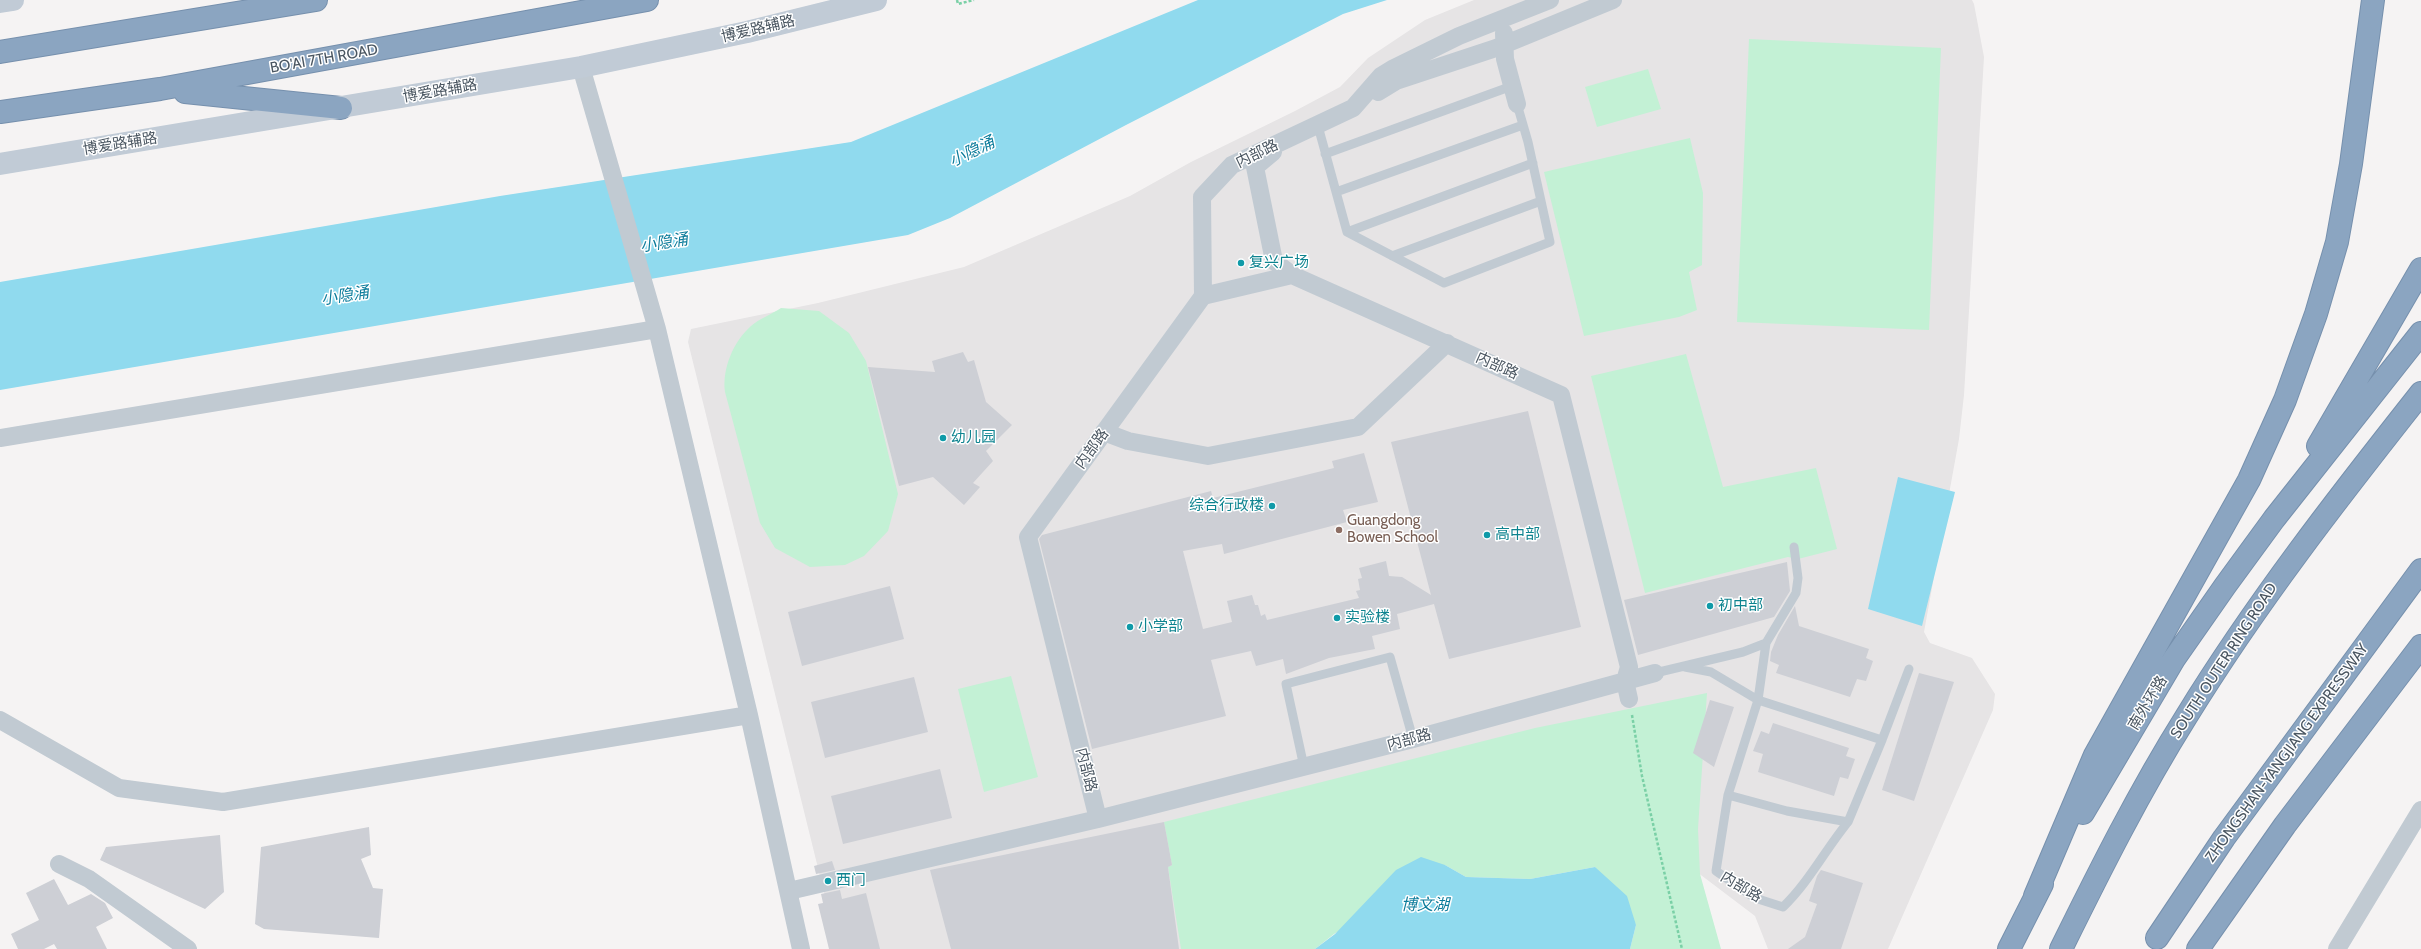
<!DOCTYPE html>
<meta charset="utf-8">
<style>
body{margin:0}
canvas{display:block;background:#f5f3f3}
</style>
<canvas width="2421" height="949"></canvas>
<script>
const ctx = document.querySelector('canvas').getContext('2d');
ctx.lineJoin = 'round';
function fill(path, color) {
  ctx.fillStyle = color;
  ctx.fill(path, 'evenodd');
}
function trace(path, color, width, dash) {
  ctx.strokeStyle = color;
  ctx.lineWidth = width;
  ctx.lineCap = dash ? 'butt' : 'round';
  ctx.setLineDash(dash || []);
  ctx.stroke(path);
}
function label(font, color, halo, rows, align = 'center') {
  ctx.font = font + ' Cabin,"Noto Sans SC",sans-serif';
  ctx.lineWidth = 3;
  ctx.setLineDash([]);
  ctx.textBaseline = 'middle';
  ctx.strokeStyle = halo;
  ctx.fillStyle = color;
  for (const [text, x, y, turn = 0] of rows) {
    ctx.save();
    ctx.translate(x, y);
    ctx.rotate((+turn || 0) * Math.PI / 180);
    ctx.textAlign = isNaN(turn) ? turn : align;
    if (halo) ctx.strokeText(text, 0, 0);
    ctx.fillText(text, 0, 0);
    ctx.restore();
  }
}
fill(new Path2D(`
 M1474,0H1972L1974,4L1984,57L1964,395L1959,439L1924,632L1930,643L1972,658L1995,694L1993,710L1888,949H1768L1755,916L1689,866L1443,846L1282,949H838L688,342L691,329L818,303L964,267L1130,196L1191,162L1295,111L1340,87L1368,58L1425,20Z`), '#e6e4e5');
fill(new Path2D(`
 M1749,39L1941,48L1929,330L1737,322Z
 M1648,69L1661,109L1597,127L1585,87Z
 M1690,138L1703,193L1702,265L1689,272L1697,310L1679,317L1584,336L1544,172Z
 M781,308L819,311L849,333L866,361L898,494L888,531L864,556L845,565L810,567L775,548L760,523L725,392C722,369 733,342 751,326C759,319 772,314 781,308Z
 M1686,354L1723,487L1816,468L1837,549L1798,559L1788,557L1645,593L1591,376Z
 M1011,676L1038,777L984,792L958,689Z
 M1707,693L1698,829L1700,874L1721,949H1630L1636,925L1595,867L1530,879L1466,877L1445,865L1334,934L1315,949H1181L1168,867L1172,865L1164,822L1535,728Z`), '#c3f1d5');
fill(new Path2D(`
 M1198,0H1387L1343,14L1126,125L950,218L908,235L0,390V282L500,196L851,142Z
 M1898,477L1955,492L1922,626L1868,609Z
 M1421,857L1445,865L1466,877L1530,879L1595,867L1627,896L1636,925L1630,949H1315L1335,934L1396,870Z`), '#90daee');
fill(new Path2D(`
 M963,352L968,362L974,360L986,402L1012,425L986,451L993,461L973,483L980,487L964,505L933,477L899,486L868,367L935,372L932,361Z
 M1528,411L1581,627L1449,659L1434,604L1397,614L1400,629L1372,636L1375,649L1329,658L1286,674L1283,659L1256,666L1251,651L1211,660L1226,716L1092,749L1039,539L1042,535L1211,491L1213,498L1334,468L1332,461L1364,453L1378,502L1343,510L1347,522L1224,554L1222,544L1183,551L1203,629L1232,622L1227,601L1252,595L1255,605H1258L1261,616L1265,614L1267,620L1359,598L1356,591L1360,590L1358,579L1362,578L1359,568L1386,561L1389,576L1402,577L1431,595L1391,442Z
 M1787,562L1790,591L1774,617L1638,655L1624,600Z
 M890,586L904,639L802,666L788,612Z
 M1795,606L1799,626L1869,649L1866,658L1873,661L1866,681L1857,679L1850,697L1776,673L1779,665L1770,661L1771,652L1778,635Z
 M1919,673L1954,682L1914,801L1882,790Z
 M914,677L928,732L825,758L811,702Z
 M1710,700L1734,707L1714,767L1693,753Z
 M1773,723L1849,748L1846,756L1855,759L1848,779L1840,777L1834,796L1758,772L1763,754L1753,751L1761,731L1769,734Z
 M940,769L952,818L843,844L831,796Z
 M1164,822L1172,865L1168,867L1179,949H951L930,870Z
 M369,827L371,855L361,859L373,888L383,889L379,938L264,929L255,924L261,847Z
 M220,835L224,892L205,909L100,860L106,847Z
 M832,861L835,870L816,874L814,866Z
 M1821,870L1863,883L1841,949H1788L1805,937L1817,904L1809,901L1817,876Z
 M54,879L68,905L91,894L105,903L113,918L96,927L107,949H57L54,944L44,949H18L11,934L39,920L26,893Z
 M840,890L842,899L866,893L880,949H829L818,904L823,903L821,894Z`), '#cdcfd5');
const highway = new Path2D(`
 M0,52L316,0
 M185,92L341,108
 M0,112L160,89L647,0
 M2318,446L2421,269
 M2083,813L2174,659L2225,586L2274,519L2421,333
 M2035,896L2095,755L2249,480L2285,400L2316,314L2337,242L2351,164L2373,0
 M2157,938L2224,838L2421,570
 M2009,949L2042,884
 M2061,949C2100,870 2139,792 2186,717C2256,603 2338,498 2421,393
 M2198,949L2285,825L2421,646`);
trace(highway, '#7690ad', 24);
trace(new Path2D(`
 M957,0L958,4L974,0
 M1632,715L1642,776L1682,949`), '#7ad0a6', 2.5, [3, 2]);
trace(new Path2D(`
 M1318,126L1347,232L1444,283L1550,242L1528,142L1517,104
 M1325,154L1512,86
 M1336,192L1523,125
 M1347,232L1533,163
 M1392,256L1541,201
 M1766,643L1796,593L1798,578L1794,547
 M1685,667L1711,672L1758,700L1728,795L1716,871L1755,898L1783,907C1809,882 1825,850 1848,822
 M1655,673L1743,652L1766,643L1758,700L1882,740L1848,822L1787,811L1728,795
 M1882,740L1909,669
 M1304,767L1286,684L1390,657L1413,739`), '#c1cad2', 9);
trace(new Path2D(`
 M1550,0L1459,36L1394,68L1381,76L1353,108L1232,165L1202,197L1203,296L1028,537L1098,819L1413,739L1655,673
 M1504,33L1505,59L1517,104
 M581,67L657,329L749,715L801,949
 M1378,92L1396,81L1496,48L1613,0
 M1273,152L1255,167L1274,261L1292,275L1561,395L1629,667L1625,681L1629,699
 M1203,296L1292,275
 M1104,432L1128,441L1208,456L1358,427L1447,343
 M0,438L657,329
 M0,720L119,788L223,802L749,715
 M59,864L89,879L188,949
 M789,891L1098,819
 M2337,949L2421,810`), '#c1cad2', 18);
trace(new Path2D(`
 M0,2L13,0
 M0,164L581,67L747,32L876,0`), '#c1cbd6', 22);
trace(highway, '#8ba5c1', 22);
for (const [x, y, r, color] of [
 [1241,263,4,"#0f9aa8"],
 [943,438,4,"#0f9aa8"],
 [1272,506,4,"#0f9aa8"],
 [1339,530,4,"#8d6e63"],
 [1487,535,4,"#0f9aa8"],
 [1710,606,4,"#0f9aa8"],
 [1337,618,4,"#0f9aa8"],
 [1130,627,4,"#0f9aa8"],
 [828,881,4,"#0f9aa8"]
]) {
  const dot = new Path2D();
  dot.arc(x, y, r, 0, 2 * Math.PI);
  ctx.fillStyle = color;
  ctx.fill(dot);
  trace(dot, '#fff', 1.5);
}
label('15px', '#4a5661', '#fff', [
 ["博爱路辅路",758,29,-13],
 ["BO'AI 7TH ROAD",324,59,-10],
 ["博爱路辅路",440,91,-10],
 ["博爱路辅路",120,144,-9],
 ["内部路",1257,154,-26],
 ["内部路",1497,366,24],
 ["内部路",1092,449,-54],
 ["SOUTH OUTER RING ROAD",2224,661,-57],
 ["南外环路",2148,703,-59],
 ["内部路",1409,740,-15],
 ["ZHONGSHAN-YANGJIANG EXPRESSWAY",2287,753,-54],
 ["内部路",1086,770,76],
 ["内部路",1741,887,31]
]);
label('15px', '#0d838f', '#fff', [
 ["复兴广场",1249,263],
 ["幼儿园",951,438],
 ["综合行政楼",1264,506,"right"],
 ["高中部",1495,535],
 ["初中部",1718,606],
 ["实验楼",1345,618],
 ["小学部",1138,627],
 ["西门",836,881]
], 'left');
label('15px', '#785e54', '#fff', [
 ["Guangdong",1347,521],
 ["Bowen School",1347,538]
], 'left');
label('italic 16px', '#0c7c9b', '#fff', [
 ["小隐涌",972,152,-26],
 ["小隐涌",664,243,-9],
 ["小隐涌",345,296,-9],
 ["博文湖",1425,905]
]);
</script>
